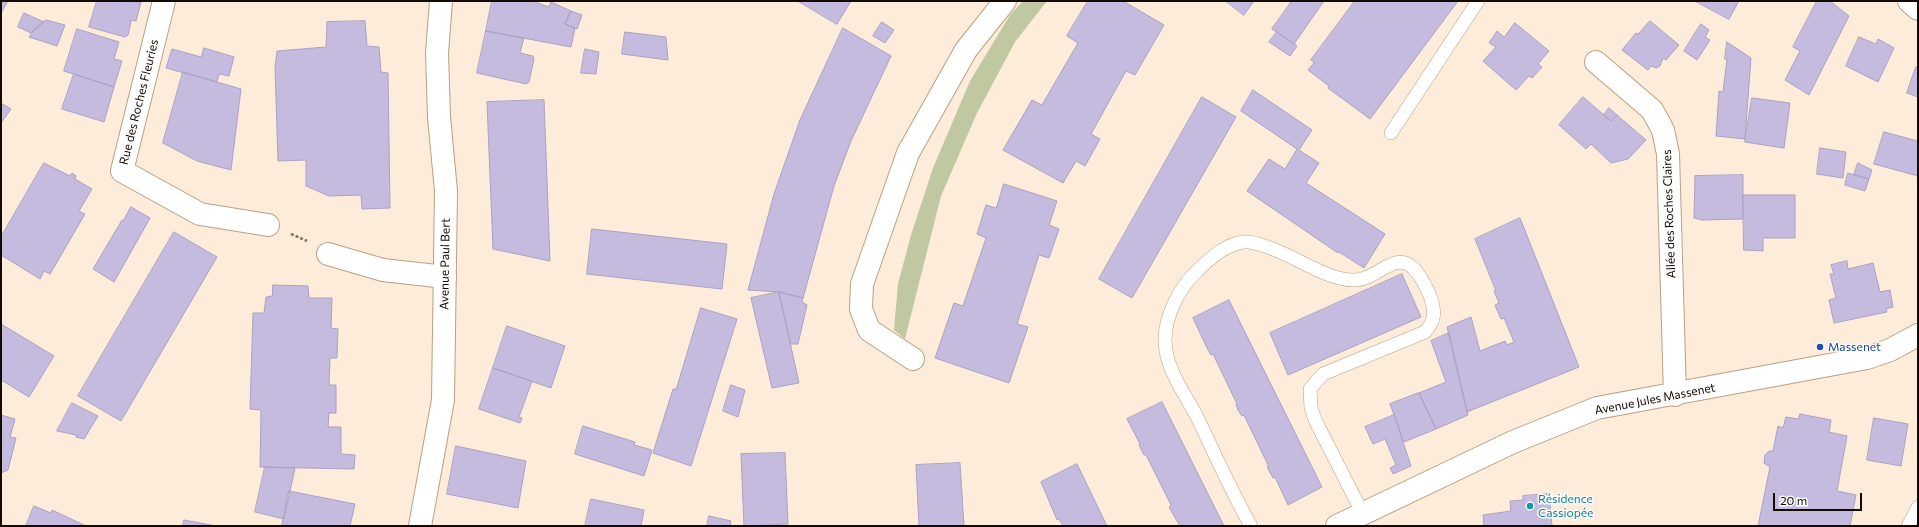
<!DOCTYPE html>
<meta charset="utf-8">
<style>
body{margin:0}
#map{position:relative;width:1919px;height:527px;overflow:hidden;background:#fcecd9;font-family:Commissioner,sans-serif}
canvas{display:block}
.frame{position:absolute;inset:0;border:2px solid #130b03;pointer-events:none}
.scale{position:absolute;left:1773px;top:493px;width:89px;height:18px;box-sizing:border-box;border:2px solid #130b03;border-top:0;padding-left:5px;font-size:12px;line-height:14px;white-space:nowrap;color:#130b03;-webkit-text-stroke:3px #fcfcfc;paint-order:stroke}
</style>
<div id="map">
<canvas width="1919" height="527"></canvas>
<div class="frame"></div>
<div class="scale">20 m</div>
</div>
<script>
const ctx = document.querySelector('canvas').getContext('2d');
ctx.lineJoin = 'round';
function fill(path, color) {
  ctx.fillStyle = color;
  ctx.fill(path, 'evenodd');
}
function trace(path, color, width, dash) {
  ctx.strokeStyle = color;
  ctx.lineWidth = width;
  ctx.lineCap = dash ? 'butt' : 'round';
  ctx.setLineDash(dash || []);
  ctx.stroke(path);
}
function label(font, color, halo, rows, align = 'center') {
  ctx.font = font + ' Commissioner,sans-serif';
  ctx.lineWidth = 3;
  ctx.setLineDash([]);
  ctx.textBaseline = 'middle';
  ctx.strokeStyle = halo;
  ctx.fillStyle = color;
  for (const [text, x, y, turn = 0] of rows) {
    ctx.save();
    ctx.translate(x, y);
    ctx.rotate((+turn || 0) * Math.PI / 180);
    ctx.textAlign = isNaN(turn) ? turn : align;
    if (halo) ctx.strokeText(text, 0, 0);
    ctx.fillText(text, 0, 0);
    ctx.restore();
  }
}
fill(new Path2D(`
 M1023,1H1047L1015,42L977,113L941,196L905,339L894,330L898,284L911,235L933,168L970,81L1010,15Z`), '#c0c8a1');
const building = new Path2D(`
 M1,1H8L1,13Z
 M97,1L141,2L136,21L130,20L131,22L128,35L125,37L89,27Z
 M492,1H532L549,7L551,2L571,11L565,24L575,28L571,47L486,31Z
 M798,1H851L837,24Z
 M1088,1H1123L1164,25L1135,75L1126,71L1091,134L1100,139L1085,166L1076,161L1063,183L1003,150L1032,100L1042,105L1078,43L1067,36Z
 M1226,1H1254L1244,15Z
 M1292,1H1324L1294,44L1272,29Z
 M1355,1H1458L1370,119L1328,88L1329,86L1308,70L1314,63L1311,60Z
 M1695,1H1739L1729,19Z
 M1817,1H1830L1849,16L1809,95L1785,80L1800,51L1793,47Z
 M571,11L582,15L577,29L565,24Z
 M24,13L44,22L31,33L18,27Z
 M46,20L65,25L57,46L29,37L36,28Z
 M365,21L367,46L379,47L381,72L388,73L390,208L362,209L361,195L329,196L306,186V160L278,161L275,67L277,51L326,47L327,22Z
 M1650,21L1679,45L1666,60L1663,58L1660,66L1656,68L1651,66L1648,70L1622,50L1636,33L1638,34Z
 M882,22L894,30L885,43L873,36Z
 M1515,23L1549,51L1538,64L1542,67L1532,78L1529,76L1516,90L1483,61L1496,47L1489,43L1497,31L1504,37Z
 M1701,24L1709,30L1705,37L1710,40L1697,60L1684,51Z
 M843,28L891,56L851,141L834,186L803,298L779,292L748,290L774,194L800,120Z
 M77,29L119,42L114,59L122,61L114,87L64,71Z
 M486,31L524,38L520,53L533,56L534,59L529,82L526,84L477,73Z
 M625,32L666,37L668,60L622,54Z
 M1277,32L1297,46L1290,56L1269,42Z
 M1859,37L1876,44L1878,39L1894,48L1878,82L1846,66Z
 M1727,42L1751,58L1745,139L1716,136L1719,91L1723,92L1727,59H1725Z
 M204,48L234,57L229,76L219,74L217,82L166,68L172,49L201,57Z
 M585,49L599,52L596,74L581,73Z
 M1916,67H1918V97L1907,93Z
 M183,72L241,89L231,170L197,161L163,143Z
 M74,74L114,87L104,122L62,109Z
 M1253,90L1312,130L1299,150L1319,163L1306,183L1385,234L1364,268L1339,252L1338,253L1247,191L1269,159L1285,169L1297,149L1241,111Z
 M1202,97L1236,117L1132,298L1099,279Z
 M1583,97L1611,121L1617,115L1646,140L1628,159L1611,163L1591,144L1586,149L1559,125Z
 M1752,98L1790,103L1784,148L1745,142Z
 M544,100L550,261L493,249L487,102Z
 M1,103L11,109L1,123Z
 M1609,108L1617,115L1611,121L1604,115Z
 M1884,132L1918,141V176L1874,164Z
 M1820,148L1846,152L1843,178L1817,174Z
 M44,163L70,176L72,173L76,176L75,179L92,189L79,211L85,214L50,274L44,271L40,279L1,255V237Z
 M1858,163L1872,170L1869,179L1854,175Z
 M1848,173L1869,179L1865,191L1845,185Z
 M1743,175V219L1702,220L1694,218L1695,176Z
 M1004,184L1057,201L1049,225L1059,229L1049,258L1039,255L1017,324L1028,327L1009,383L935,358L954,303L963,306L986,238L977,234L986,205L996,208Z
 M1743,195H1795V238H1763V251L1744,250Z
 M131,207L150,218L114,282L93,269L122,220L123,221Z
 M1520,218L1579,367L1467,412L1447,327L1471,317L1480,351L1505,341L1507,345L1514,342L1504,318L1501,319L1495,305L1499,303L1494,291H1496L1475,239Z
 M592,229L727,244L722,289L587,274Z
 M174,232L217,257L121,421L78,396Z
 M1847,261L1848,269L1873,263L1880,292L1890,290L1893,307L1886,309L1887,312L1834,323L1829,300L1836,298L1830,274H1834L1831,265Z
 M1402,274L1421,317L1288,375L1270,333Z
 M273,285L308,286L309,298H332L331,328L338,329L337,358H330L329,385H336V413H329L328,427H341V454L355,455L354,469L260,467L261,410L250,409L253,313H264L266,297L272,296Z
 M779,292L799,383L772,388L751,298Z
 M779,292L803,298L802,302L807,305L798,344H791Z
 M1229,300L1322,487L1288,505L1275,477L1273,478L1267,467H1269L1244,415L1242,416L1238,410L1236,405L1237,404L1213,354L1211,355L1208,350L1193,318Z
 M701,308L737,319L691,466L653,453L673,389H676Z
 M1,324L54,356L29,397L1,380Z
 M507,326L565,346L551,388L493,368Z
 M1449,333L1468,415L1436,429L1419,393L1446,382L1431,341Z
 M493,368L532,381L519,417L522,418L520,423L479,409Z
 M731,385L745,390L738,417L723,411Z
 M1419,393L1436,429L1404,442L1390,404Z
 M1162,402L1224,526H1180L1169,507L1171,505L1146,455H1144L1139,445L1140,444L1127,419Z
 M72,403L98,416L84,439L76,437V435L57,431Z
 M1800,414L1831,420L1829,432L1847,436L1837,491L1856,495L1850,526H1758L1770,467L1764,463L1765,455L1769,451H1773L1778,426L1783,428L1786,417L1798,419Z
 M1,415L15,419L10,437L16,438L8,470L1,473Z
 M1394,415L1411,466L1393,474L1390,468L1396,465L1385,439L1373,444L1365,427Z
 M1874,418L1908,424L1901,466L1867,460Z
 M583,426L635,442L634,445L652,450L644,476L575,454Z
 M456,446L526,461L518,508L447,494Z
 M785,453L788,524L744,526L741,454Z
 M960,463L964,526H919L916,465Z
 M1077,464L1107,526H1063L1059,519L1057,520L1041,482Z
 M265,467L295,468L284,519L255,512Z
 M289,491L355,504L350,526H282Z
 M1549,494L1552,526H1484L1483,515L1511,511L1510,501L1523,500V496Z
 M591,499L644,510L641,526H585Z
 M34,506L51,513L52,510L86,526H26Z
 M709,516L731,521L730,526H707Z
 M184,520L216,526H183Z`);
fill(building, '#c4bbde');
trace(building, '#aaa1c3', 1);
const service = new Path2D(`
 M1391,133L1478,1
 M1251,526C1231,491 1215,454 1197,417C1185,394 1165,368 1165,340C1165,315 1180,287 1198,270C1211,258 1224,245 1243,242C1247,241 1253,243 1258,244C1289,251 1327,282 1356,280C1380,279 1398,244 1419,275C1424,283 1429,291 1431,299C1436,313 1434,322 1425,332L1323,374L1310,389L1311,408L1316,422L1363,514
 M1908,526L1918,507`);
const minor = new Path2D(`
 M164,1L122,171L200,214L268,225
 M1909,1L1918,9
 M1596,62L1652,110L1663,130L1668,154L1675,395
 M328,254L383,270L445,277
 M913,359L869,330L861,309L862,284L908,153L966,50L1005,1
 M1337,526L1513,442L1597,408L1867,358L1890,350L1918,335`);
const tertiary = new Path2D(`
 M420,526L443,400L446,191L439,117L437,53L441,1`);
trace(service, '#b9a183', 14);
trace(minor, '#b9a183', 24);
trace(tertiary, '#b9a183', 24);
trace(new Path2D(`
 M291,234L307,241`), '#817568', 2.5, [3, 2]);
trace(service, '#fff', 13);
trace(minor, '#fff', 22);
trace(tertiary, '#fff', 22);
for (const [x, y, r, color] of [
 [1820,347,4,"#1a4fb4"],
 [1530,506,4,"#0f9aa8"]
]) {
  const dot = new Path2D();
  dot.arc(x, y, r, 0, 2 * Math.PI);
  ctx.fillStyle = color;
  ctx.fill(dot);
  trace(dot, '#fcfcfc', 1.5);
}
label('12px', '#130b03', '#fcfcfc', [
 ["Rue des Roches Fleuries",139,102,-76],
 ["Allée des Roches Claires",1669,214,-92],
 ["Avenue Paul Bert",445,264,-89],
 ["Avenue Jules Massenet",1655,399,-11]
]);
label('12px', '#164399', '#fcfcfc', [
 ["Massenet",1828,347]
], 'left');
label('12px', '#0d838f', '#fcfcfc', [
 ["Résidence",1538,499],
 ["Cassiopée",1538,513]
], 'left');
</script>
